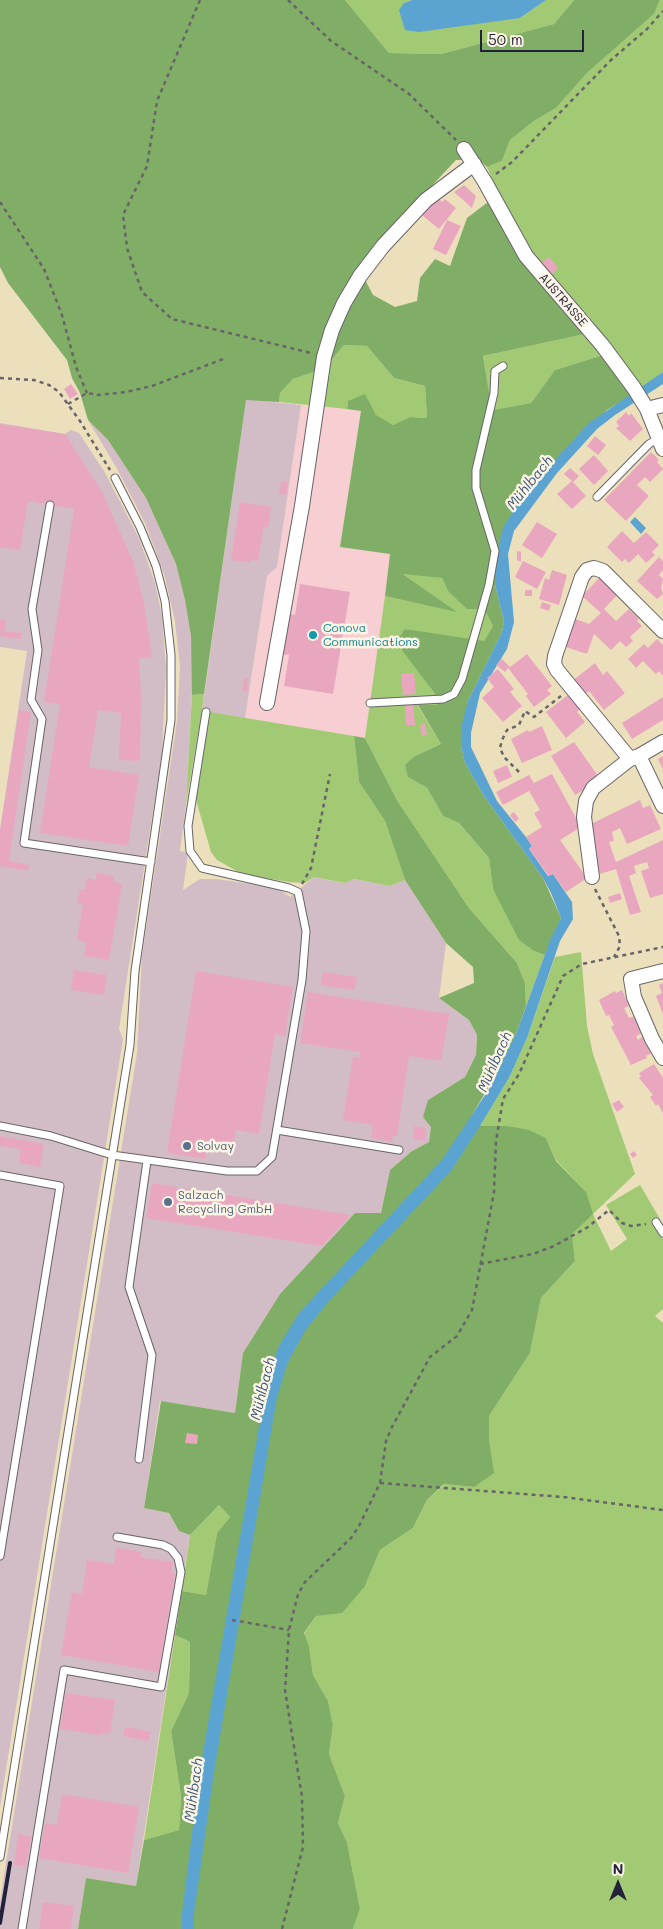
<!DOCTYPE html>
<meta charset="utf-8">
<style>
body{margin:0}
#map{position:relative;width:663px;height:1929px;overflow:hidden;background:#ecdfbc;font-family:Mali,sans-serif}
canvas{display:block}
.north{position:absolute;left:593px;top:1859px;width:50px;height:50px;-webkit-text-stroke:4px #fcf5e5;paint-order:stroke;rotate:0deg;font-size:14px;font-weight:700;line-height:20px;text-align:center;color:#22223b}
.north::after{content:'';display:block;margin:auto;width:18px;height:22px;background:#22223b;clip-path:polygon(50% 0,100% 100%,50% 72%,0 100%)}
.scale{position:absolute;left:480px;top:30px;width:104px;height:22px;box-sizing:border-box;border:2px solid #22223b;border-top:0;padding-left:6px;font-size:15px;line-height:18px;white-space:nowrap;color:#22223b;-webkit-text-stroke:4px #fcf5e5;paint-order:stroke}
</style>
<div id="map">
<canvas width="663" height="1929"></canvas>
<div class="north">N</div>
<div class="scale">50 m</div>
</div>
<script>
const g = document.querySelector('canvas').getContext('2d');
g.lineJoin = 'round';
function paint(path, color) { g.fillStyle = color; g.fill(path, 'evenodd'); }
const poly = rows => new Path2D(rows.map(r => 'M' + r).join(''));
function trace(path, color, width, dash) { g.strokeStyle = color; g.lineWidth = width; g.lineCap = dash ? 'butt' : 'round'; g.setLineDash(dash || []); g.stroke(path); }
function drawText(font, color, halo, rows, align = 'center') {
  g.font = font + ' Mali,sans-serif'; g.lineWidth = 5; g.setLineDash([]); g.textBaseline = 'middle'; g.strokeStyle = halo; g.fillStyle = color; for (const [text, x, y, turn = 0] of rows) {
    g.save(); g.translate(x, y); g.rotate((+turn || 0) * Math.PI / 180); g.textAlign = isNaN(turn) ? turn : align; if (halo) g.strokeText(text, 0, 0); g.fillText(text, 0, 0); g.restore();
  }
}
paint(poly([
 [301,405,361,410,340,547,391,554,365,738,245,718,267,575,277,567]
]), '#f7cfd3');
paint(poly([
 [246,399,301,405,277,567,267,576,245,718,202,711],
 [88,420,108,440,146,498,176,564,185,600,191,636,193,673,186,804,180,851,188,853,183,890,200,879,216,879,271,887,280,890,290,897,314,877,343,883,354,879,390,886,405,880,446,943,439,998,469,1020,477,1035,476,1055,465,1077,428,1100,431,1127,429,1142,412,1151,390,1170,381,1213,355,1213,280,1294,243,1353,235,1413,160,1401,144,1508,169,1513,179,1531,190,1535,136,1886,86,1878,78,1929,0,1929,0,1902,5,1869,137,1053,142,956,177,721,180,667,175,621,164,574,145,523,116,467],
 [0,423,65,434,71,430,79,433,104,471,139,538,155,583,162,616,166,669,162,753,119,1029,123,1039,0,1807,0,830,27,651,0,647]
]), '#d2bdc7');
paint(poly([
 [345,0,412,0,404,3,520,18,546,0,574,0,554,24,441,54,389,53],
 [660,0,663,0,663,372,641,389,587,314,581,314,535,257,499,195,487,167,502,161,510,140,534,121,556,108,587,73,654,14],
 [585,334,603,355,555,370,531,403,492,410,483,356],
 [344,345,367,346,394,378,425,386,427,418,410,417,393,425,348,401,347,409,279,402,280,393,293,379,325,368],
 [402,573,442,578,448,591,484,609,493,626,484,641,476,642,405,629,403,650,435,694,437,705,418,706,441,744,415,756,408,777,427,788,443,816,459,823,489,858,493,889,534,951,545,955,526,1006,525,983,517,963,469,908,398,802,365,738,385,596,455,611],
 [204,694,202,711,186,804,192,695],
 [210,712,354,736,359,782,385,821,405,880,390,886,354,879,345,883,314,877,305,883,289,882,242,874,217,860,211,852,196,800],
 [581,952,587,1026,593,1054,635,1174,593,1214,611,1251,627,1239,606,1205,640,1185,660,1219,653,1224,663,1239,663,1309,655,1316,663,1323,663,1929,353,1929,360,1909,347,1842,338,1823,345,1796,329,1754,333,1725,328,1701,313,1675,309,1646,304,1634,316,1616,365,1586,380,1550,413,1528,427,1500,445,1484,474,1487,489,1440,489,1416,530,1353,541,1298,575,1261,572,1234,586,1192,556,1160,546,1138,507,1126,480,1126,509,1078,527,1038,555,957],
 [219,1505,230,1517,217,1533,206,1595,182,1591,190,1535],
 [175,1635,190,1642,189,1693,171,1731,181,1796,179,1830,144,1840]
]), '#a2ca75');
paint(poly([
 [0,0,345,0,389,53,441,54,554,24,574,0,660,0,654,14,587,73,556,108,534,121,510,140,502,161,487,167,479,160,456,160,409,210,361,272,373,295,395,307,417,301,420,278,435,259,450,266,467,218,488,202,504,230,585,334,483,356,492,410,531,403,555,370,603,355,633,394,607,410,523,495,495,585,504,621,502,632,468,701,461,746,465,763,484,796,543,878,561,918,545,955,534,951,519,940,493,889,489,858,459,823,443,816,427,788,408,777,405,765,415,756,441,744,418,705,437,705,435,694,402,650,399,638,405,629,484,641,493,626,484,609,467,609,448,591,442,578,403,574,457,612,385,596,390,554,340,547,361,411,347,409,348,401,365,394,376,415,393,425,410,417,427,418,425,386,394,378,367,346,344,345,325,368,293,379,280,393,279,402,246,400,204,694,192,695,191,636,185,600,176,564,146,498,108,440,88,420,80,393,72,378,67,360,8,283,0,267],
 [354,736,365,738,398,802,469,908,517,963,525,983,526,1006,516,1034,503,1063,469,1120,480,1126,507,1126,529,1130,546,1138,556,1161,586,1192,593,1214,572,1234,575,1261,541,1298,530,1353,489,1416,489,1440,494,1473,474,1487,444,1484,427,1500,413,1528,380,1550,365,1586,342,1613,316,1616,304,1633,309,1646,313,1675,328,1701,333,1725,329,1754,345,1796,338,1823,347,1842,360,1909,353,1929,78,1929,86,1878,136,1886,144,1840,179,1830,181,1796,171,1731,189,1693,190,1642,175,1635,182,1591,206,1595,217,1533,230,1517,219,1505,190,1535,179,1531,169,1513,144,1508,161,1401,235,1413,243,1353,280,1294,355,1213,381,1213,390,1170,412,1151,429,1142,431,1127,423,1117,428,1100,465,1077,476,1055,477,1035,469,1020,439,998,474,983,473,967,446,943,405,880,385,821,359,782]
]), '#81ae66');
paint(poly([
 [412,0,546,0,520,18,419,32,405,30,399,10,404,3],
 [663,372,663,384,615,415,597,429,557,473,514,531,508,554,514,622,507,649,480,693,471,733,471,747,497,801,526,837,532,846,529,849,548,876,553,874,572,902,573,919,560,941,527,1038,509,1078,480,1126,451,1171,328,1302,305,1331,288,1362,277,1397,214,1772,194,1914,194,1929,182,1929,182,1913,200,1770,268,1374,279,1346,299,1313,442,1160,489,1089,516,1034,551,938,561,918,551,893,543,878,484,796,465,763,461,746,461,728,468,701,502,632,504,621,495,585,495,560,503,528,523,495,589,423],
 [635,517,646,528,641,534,630,522]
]), '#5ba4d2');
paint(poly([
 [464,185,476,196,472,208,454,192],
 [437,197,442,202,445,199,456,208,439,229,422,215],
 [447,220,461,226,446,255,433,249],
 [549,257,558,268,550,276,540,264],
 [71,384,78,394,70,399,64,389],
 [626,412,629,416,631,413,643,429,630,441,616,428,619,426,616,422],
 [0,424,65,434,101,490,133,561,144,603,152,657,139,658,141,696,140,761,119,760,121,713,98,710,89,767,139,775,128,846,40,833,60,704,44,702,74,509,28,501,20,550,0,547],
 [595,436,606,445,598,455,587,446],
 [651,452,659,460,657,462,663,469,650,482,645,477,637,485,649,496,626,521,604,500],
 [594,455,608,471,594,485,579,469],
 [570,468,579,476,573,482,586,496,572,509,557,494,572,481,564,474],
 [281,482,288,482,286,495,279,494],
 [240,502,271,507,268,527,264,527,258,561,250,560,250,563,231,560],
 [537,522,557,534,542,558,522,545],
 [622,531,634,543,646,532,659,545,652,552,655,555,646,563,638,554,629,563,625,559,622,562,607,547],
 [517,551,521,552,521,562,517,560],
 [659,557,663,561,663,570,659,575,663,579,661,588,663,594,657,599,637,581],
 [523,561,546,572,537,589,515,577],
 [552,570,567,575,559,605,539,599,545,578,549,580],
 [601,576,619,593,604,609,616,621,629,609,639,619,637,621,642,626,630,637,633,641,626,647,620,641,611,650,594,634,587,654,566,647,575,619,589,624,601,613,582,596],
 [300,584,350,592,333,694,284,686,289,655,280,654,287,614,295,615],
 [525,590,532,590,532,596,525,596],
 [542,602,551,605,549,611,540,608],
 [0,619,6,620,4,631,22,633,21,639,0,636],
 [657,639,663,645,663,676,659,671,656,674,643,661,636,668,628,659,644,644,648,648],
 [527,654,552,686,547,690,551,694,534,707,526,696,528,694,508,668,505,672,496,665,502,659,510,667],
 [595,663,603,675,607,671,625,693,604,710,589,691,584,695,572,681],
 [498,669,514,689,510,692,522,706,503,722,482,698,494,687,487,678],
 [414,673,416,694,403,695,401,674],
 [244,678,248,678,247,691,242,691],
 [569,694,580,709,577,712,585,722,566,738,546,712],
 [663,697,663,720,632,739,622,723],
 [413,704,415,725,406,725,405,705],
 [19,710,31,712,9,861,29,865,28,871,0,866,0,830],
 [425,724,427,734,422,736,420,725],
 [542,726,552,750,522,763,511,739,528,730,529,732],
 [574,742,601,780,575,795,551,756],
 [663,756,663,769,658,759],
 [507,765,512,777,498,783,493,771],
 [552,774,581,827,560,840,587,878,566,892,553,874,549,876,529,849,532,846,526,837,542,827,534,813,540,810,529,791,503,805,496,792,529,775,534,783],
 [640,800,643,808,650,805,661,829,627,844,620,828,612,832,614,841,609,842,616,862,663,840,663,894,650,898,641,871,649,868,647,862,634,866,636,873,629,876,641,912,630,915,616,869,600,874,588,832,593,830,591,824],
 [514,812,519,819,515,822,510,815],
 [96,873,114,876,113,882,122,884,109,960,84,956,86,942,77,940,83,904,77,903,80,889,85,890,87,878,96,880],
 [620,893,622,899,610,903,608,897],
 [74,970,107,975,104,995,71,990],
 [196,971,293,987,285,1036,275,1034,259,1134,236,1130,233,1148,207,1144,205,1159,167,1153],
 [323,972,357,977,355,990,321,985],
 [663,983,663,1014,656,996,662,993,659,985],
 [622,990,629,1006,624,1008,629,1018,635,1016,642,1033,636,1036,638,1040,643,1036,653,1052,646,1056,647,1058,631,1065,611,1027,614,1025,609,1015,606,1016,599,1000,615,991,616,993],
 [308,992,449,1014,441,1061,409,1056,397,1136,393,1136,392,1142,371,1138,373,1125,343,1120,353,1056,360,1058,360,1052,300,1043],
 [654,1064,663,1078,663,1113,658,1104,656,1106,650,1097,653,1095,639,1078,641,1076,639,1073],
 [619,1100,624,1107,617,1112,612,1104],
 [414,1126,426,1128,425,1141,413,1139],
 [0,1136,44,1144,40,1167,19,1163,21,1149,0,1146],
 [634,1151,637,1155,633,1158,630,1154],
 [152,1183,351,1215,322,1246,146,1218],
 [187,1433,198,1435,197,1444,185,1443],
 [116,1548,142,1552,141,1557,173,1562,171,1574,175,1574,159,1672,61,1655,72,1592,82,1594,87,1560,114,1564],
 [66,1693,115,1700,110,1734,100,1733,99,1735,60,1729],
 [125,1727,151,1732,149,1741,123,1736],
 [62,1794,139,1807,128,1873,39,1858,45,1823,57,1825],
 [18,1834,31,1836,26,1867,14,1865],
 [43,1902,74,1906,71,1929,39,1929]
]), '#e9a7bf');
const service = poly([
 [597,497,649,444,659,438],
 [50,505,32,609,38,650,31,700,42,719,24,843,151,862],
 [370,703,443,699,454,694,462,679,489,585,495,551,476,488,476,470,494,393,495,371,503,366],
 [0,1126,51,1136,112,1155,227,1171,257,1171,272,1157,302,980,306,931,298,892,289,888,202,868,190,851,188,826,206,712],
 [277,1130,399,1150],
 [0,1175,60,1186,0,1556],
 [656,1222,663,1233],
 [139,1459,152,1355,129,1287,147,1161],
 [0,1857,130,1045,135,971,171,720,171,655,165,601,156,566,140,527,115,478],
 [22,1929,64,1670,161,1687,181,1572,178,1558,171,1549,163,1545,117,1537]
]);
const minor = poly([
 [464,149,485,182,526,256,603,346,634,388,647,409,663,449],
 [647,409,663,405],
 [267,703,302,506,324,357,332,330,344,303,360,276,383,246,426,200,474,164],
 [639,756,663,806],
 [630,759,557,670,554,664,555,656,582,577,587,570,594,568,603,571,663,631],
 [592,877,584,817,586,801,593,788,630,759,639,756,663,742],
 [663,971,631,979,634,997,652,1039,663,1058]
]);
trace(service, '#696468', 9);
trace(minor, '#696468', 16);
trace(poly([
 [200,0,157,101,147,166,123,215,127,248,142,292,172,319,311,353],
 [288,0,331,41,409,94,456,140],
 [496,174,512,162,611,60,647,29,663,11],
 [0,202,44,269,62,315,76,367,87,393],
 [0,378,34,380,49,385,59,392,80,421,110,470],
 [68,404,87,393,98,395,126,392,152,386,226,358],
 [519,772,504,757,500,748,502,740,507,730,519,725,525,711,534,717,561,696],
 [302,884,311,868,330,774],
 [595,889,619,936,620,946,614,957],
 [480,1264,533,1254,554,1246,588,1227,609,1210,622,1223,631,1226,646,1224],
 [380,1483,563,1497,663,1510],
 [232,1620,289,1630],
 [282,1929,303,1847,302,1797,285,1690,289,1630,298,1594,305,1582,351,1538,359,1526,380,1483,386,1441,392,1427,430,1357,457,1336,472,1310,494,1192,496,1141,503,1099,519,1074,563,976,582,964,663,947]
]), '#696468', 2.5, [4, 4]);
trace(service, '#fff', 7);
trace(minor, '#fff', 14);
trace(poly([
 [0,1923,10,1863]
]), '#22223b', 4);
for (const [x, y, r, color] of [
 [313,635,5,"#0f9aa8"],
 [187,1146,5,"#5c6f8a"],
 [168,1202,5,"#5c6f8a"]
]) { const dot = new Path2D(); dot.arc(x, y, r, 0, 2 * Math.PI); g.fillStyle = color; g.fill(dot); trace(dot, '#fcf5e5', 2); }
drawText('12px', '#22223b', '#fcf5e5', [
 ["AUSTRASSE",563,300,49]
]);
drawText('12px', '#0d838f', '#fcf5e5', [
 ["Conova",323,628],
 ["Communications",323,642]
], 'left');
drawText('12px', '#4e5e75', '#fcf5e5', [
 ["Solvay",197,1146],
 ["Salzach",178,1195],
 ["Recycling GmbH",178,1209]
], 'left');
drawText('italic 14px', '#395677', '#fcf5e5', [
 ["Mühlbach",530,483,-51],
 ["Mühlbach",495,1062,-66],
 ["Mühlbach",263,1389,-76],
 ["Mühlbach",194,1790,-82]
]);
</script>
